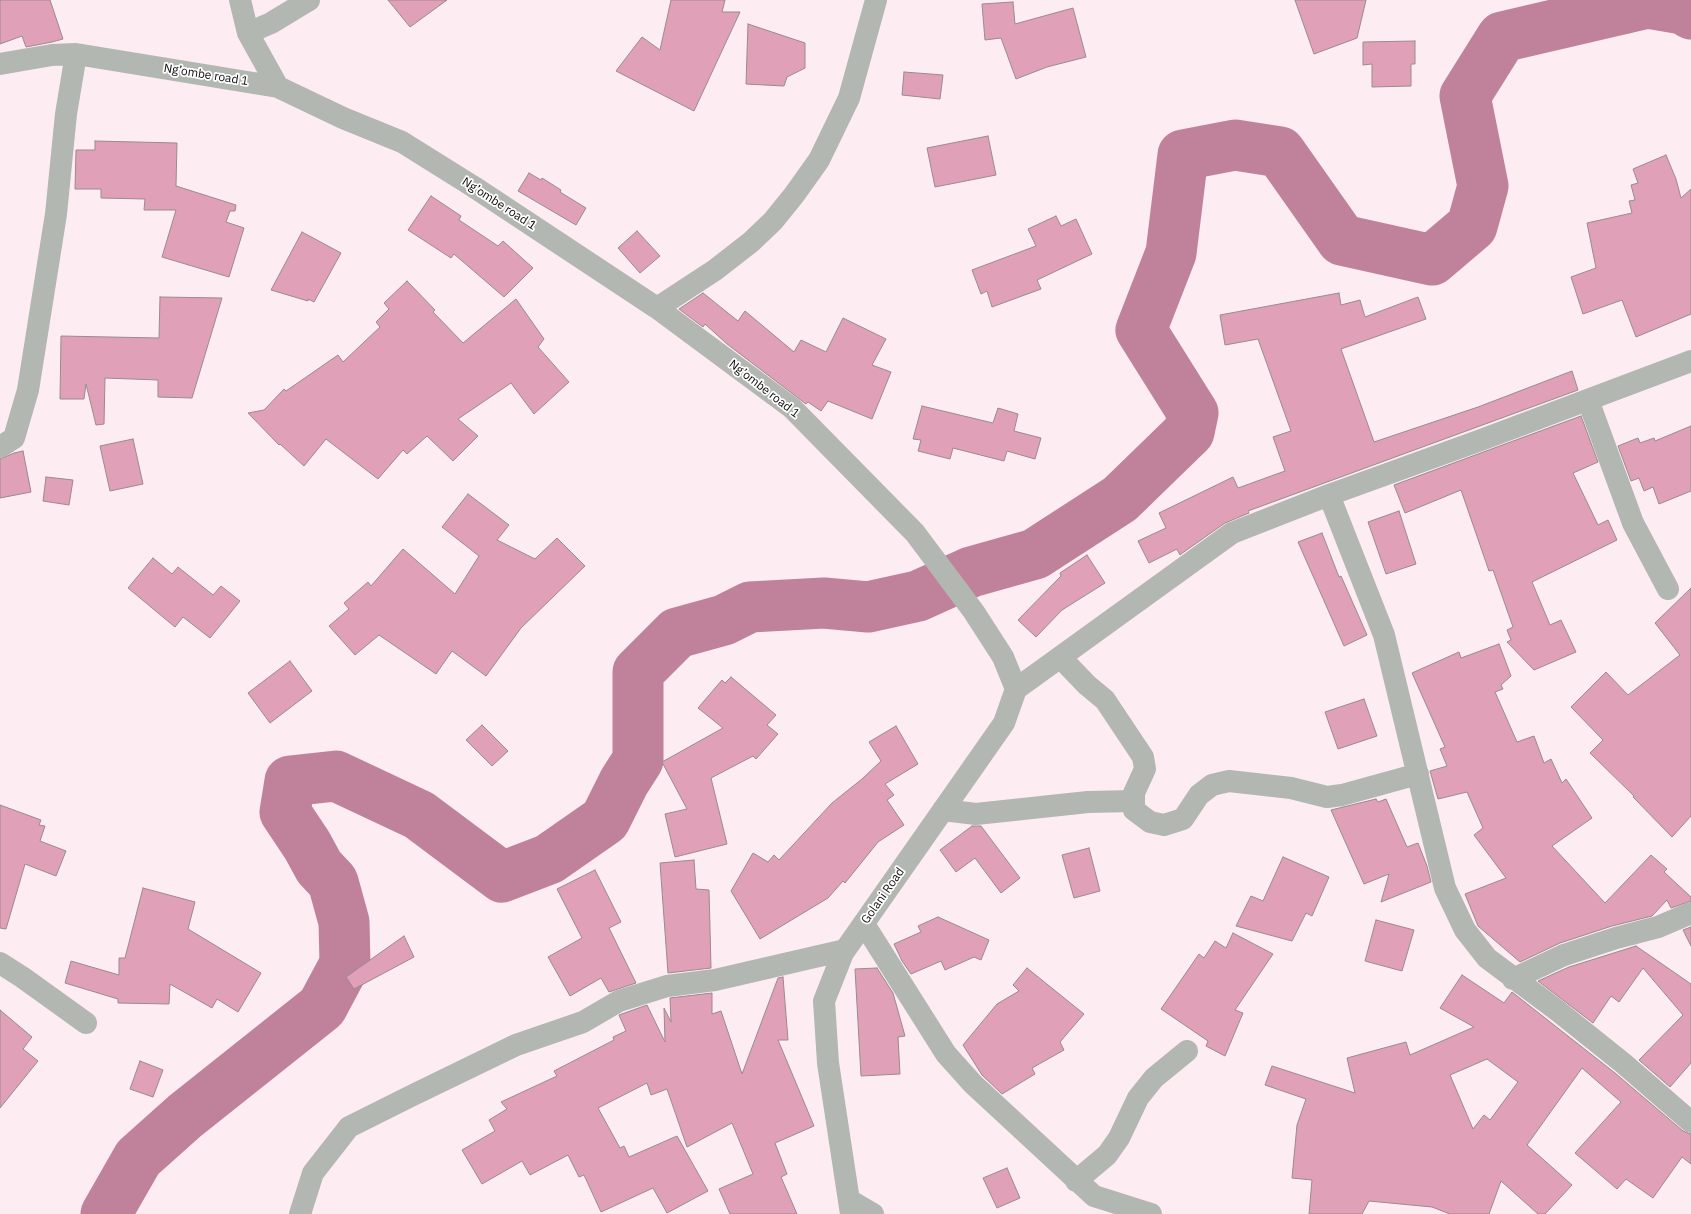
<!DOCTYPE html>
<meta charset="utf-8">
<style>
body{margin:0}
canvas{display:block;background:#fdecf2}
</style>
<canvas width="1691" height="1214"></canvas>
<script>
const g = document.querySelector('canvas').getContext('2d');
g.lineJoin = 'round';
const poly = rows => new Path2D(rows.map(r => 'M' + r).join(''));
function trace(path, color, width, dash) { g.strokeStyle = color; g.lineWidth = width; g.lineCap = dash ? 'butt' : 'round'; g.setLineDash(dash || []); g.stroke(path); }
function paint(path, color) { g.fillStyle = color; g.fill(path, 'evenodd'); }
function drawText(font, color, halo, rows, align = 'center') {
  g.font = font + ' "IBM Plex Sans",sans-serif'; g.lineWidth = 3.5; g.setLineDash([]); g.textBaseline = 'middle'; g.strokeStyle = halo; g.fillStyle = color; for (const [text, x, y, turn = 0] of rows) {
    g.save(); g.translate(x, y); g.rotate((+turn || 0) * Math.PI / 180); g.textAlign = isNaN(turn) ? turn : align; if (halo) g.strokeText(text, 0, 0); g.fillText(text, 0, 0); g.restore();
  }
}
trace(poly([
 [106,1214,138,1158,185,1116,322,1007,345,964,344,922,333,882,319,867,307,845,285,812,290,781,336,776,419,815,502,877,549,859,605,820,624,782,638,760,638,672,677,633,724,620,750,607,824,603,868,607,918,596,971,572,1035,554,1120,499,1189,432,1193,413,1141,330,1171,253,1183,155,1235,145,1280,152,1342,240,1432,260,1472,226,1483,186,1465,96,1502,37,1648,3,1683,9,1691,14]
]), '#c0829a', 51);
const building = poly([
 [0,0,50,0,63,39,52,42,26,47,22,36,0,44,0,0],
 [388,0,447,0,410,27,388,0],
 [671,0,725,0,722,12,740,12,694,111,616,71,642,37,660,50,671,0],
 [1295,0,1366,0,1357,38,1314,54,1295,0],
 [1013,2,1015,24,1073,8,1086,57,1047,67,1016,79,1001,38,985,40,982,4,1013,2],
 [748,24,805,43,805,68,787,77,784,86,746,84,748,24],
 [1415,41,1415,64,1411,64,1411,86,1372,87,1372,64,1363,65,1363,42,1415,41],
 [904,72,943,75,940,99,902,95,904,72],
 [988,136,996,175,935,187,927,148,988,136],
 [95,141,177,143,176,186,236,205,235,211,230,211,226,222,244,228,229,277,162,257,176,210,144,210,145,199,101,198,101,189,75,189,76,150,95,150,95,141],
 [1666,155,1676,179,1681,198,1691,189,1691,314,1636,337,1622,300,1583,314,1571,277,1596,268,1587,223,1632,213,1629,201,1635,200,1631,185,1638,183,1633,169,1666,155],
 [529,173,541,180,542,178,561,190,560,192,586,208,576,225,518,191,529,173],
 [431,196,461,216,459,220,498,246,503,241,533,268,504,297,454,254,451,258,408,230,431,196],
 [1056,216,1061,226,1076,219,1092,254,1037,280,1041,289,992,307,987,291,981,294,972,270,1036,246,1028,229,1056,216],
 [637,231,660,256,640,273,618,248,637,231],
 [302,232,341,253,314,302,308,299,308,301,271,290,302,232],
 [407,281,435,310,433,312,463,343,516,299,544,339,538,347,569,382,534,414,511,383,458,419,478,436,453,461,427,436,407,454,403,450,378,479,326,439,304,466,280,444,279,445,248,413,264,410,284,389,286,391,338,355,343,362,380,327,376,322,389,309,384,303,407,281],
 [703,293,738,321,745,311,794,352,801,340,826,352,843,318,886,339,872,365,891,372,872,419,828,401,821,411,808,402,806,404,727,344,705,324,703,327,679,309,703,293],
 [1339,293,1341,305,1360,300,1365,317,1418,297,1426,319,1341,349,1374,442,1478,407,1572,371,1578,390,1248,511,1249,513,1225,523,1181,554,1180,555,1177,549,1149,563,1138,541,1166,528,1159,513,1233,477,1238,488,1285,471,1273,437,1291,431,1258,339,1225,345,1220,315,1339,293],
 [160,297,222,298,192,398,158,397,158,380,105,378,104,424,96,425,86,384,84,399,60,399,61,336,159,338,160,297],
 [922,406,993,423,998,408,1018,414,1014,431,1041,438,1035,459,1007,451,1004,461,953,448,950,459,918,451,921,440,913,439,922,406],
 [1581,416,1598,462,1573,473,1598,525,1608,520,1617,540,1532,582,1550,625,1561,620,1576,652,1534,670,1507,642,1511,640,1507,630,1513,627,1493,570,1489,571,1461,490,1405,513,1394,485,1581,416],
 [1691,426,1691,491,1659,504,1653,487,1644,491,1639,478,1631,481,1618,446,1638,438,1640,443,1654,438,1655,441,1691,426],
 [133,439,143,484,110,491,100,446,133,439],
 [23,451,31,492,0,498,0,459,14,453,23,451],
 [46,477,73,480,69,505,43,501,46,477],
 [468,494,509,525,497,540,535,559,557,538,585,566,521,628,486,676,452,651,436,674,379,635,355,655,329,626,349,609,344,603,368,582,371,586,403,549,455,594,479,556,442,527,468,494],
 [1399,511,1416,564,1386,574,1368,522,1399,511],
 [1322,533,1339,577,1341,576,1367,635,1344,646,1298,542,1322,533],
 [1087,555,1105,583,1062,610,1036,637,1018,620,1061,576,1060,573,1087,555],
 [153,558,172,574,178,567,213,595,221,586,240,601,210,638,183,617,175,627,128,588,153,558],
 [1691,588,1691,816,1672,837,1633,797,1634,796,1590,753,1603,740,1571,707,1606,672,1628,695,1680,655,1655,623,1691,588],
 [1499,644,1511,676,1501,685,1503,689,1495,692,1517,742,1534,736,1544,763,1551,759,1562,783,1566,779,1592,818,1552,846,1605,903,1651,855,1667,869,1664,872,1691,897,1691,901,1671,908,1667,900,1652,916,1612,926,1560,943,1520,962,1478,926,1465,894,1506,878,1474,835,1483,828,1467,792,1438,799,1430,771,1447,766,1440,749,1445,747,1412,673,1459,652,1461,658,1499,644],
 [290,661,312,691,270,723,248,693,290,661],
 [731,677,776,715,767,725,778,734,756,759,753,756,711,778,727,844,675,857,665,814,687,809,662,762,723,728,698,708,722,680,725,683,731,677],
 [1364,699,1377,736,1338,749,1325,712,1364,699],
 [482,725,508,751,492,766,466,740,482,725],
 [896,726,918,764,885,784,894,795,887,800,904,825,878,842,845,883,843,881,828,898,760,939,731,891,753,853,768,862,774,855,779,860,832,803,862,779,881,761,869,742,896,726],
 [1376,799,1378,802,1386,799,1407,847,1418,843,1427,866,1431,882,1381,902,1389,874,1364,884,1331,810,1376,799],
 [0,805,41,820,39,825,45,826,40,841,66,851,56,876,25,864,6,929,0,928,0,805],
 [972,826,981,826,1020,878,1001,893,975,858,956,872,940,850,972,826],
 [1089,848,1100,891,1074,898,1062,855,1089,848],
 [1283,857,1329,877,1312,916,1306,913,1292,941,1236,926,1251,896,1263,901,1283,857],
 [694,860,696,889,709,890,711,968,668,973,660,863,694,860],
 [595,870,621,922,609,928,636,983,609,992,601,978,570,996,548,957,582,938,557,889,595,870],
 [143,888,195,902,188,929,261,973,238,1012,217,999,212,1008,170,984,169,1004,118,1003,118,999,65,983,71,961,119,975,119,958,125,958,143,888],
 [938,917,989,940,981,960,974,957,945,970,941,961,911,974,902,961,894,944,921,932,918,926,938,917],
 [1376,920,1414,930,1402,971,1365,961,1376,920],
 [1691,927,1691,946,1683,930,1691,927],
 [1233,933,1273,954,1235,1010,1243,1013,1225,1056,1206,1046,1208,1041,1161,1009,1199,954,1204,958,1215,941,1226,948,1233,933],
 [404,936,414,957,354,989,346,977,404,936],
 [1636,946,1691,984,1691,1063,1670,1087,1639,1060,1683,1015,1643,968,1619,1002,1611,996,1593,1023,1538,981,1569,967,1636,946],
 [877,968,893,993,905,1036,898,1037,900,1074,861,1076,855,969,877,968],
 [1027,968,1084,1014,1060,1042,1064,1050,1032,1068,1035,1074,1002,1094,982,1075,963,1045,997,1004,1019,991,1013,985,1027,968],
 [1462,975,1504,1003,1512,992,1615,1073,1683,1131,1691,1134,1691,1164,1682,1157,1653,1198,1626,1179,1617,1189,1575,1153,1621,1102,1582,1068,1527,1145,1572,1185,1545,1214,1538,1214,1501,1181,1489,1214,1450,1214,1432,1207,1369,1201,1362,1214,1309,1214,1312,1180,1292,1178,1297,1125,1306,1099,1265,1085,1272,1066,1355,1093,1347,1058,1406,1042,1410,1055,1474,1027,1440,1008,1462,975],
 [1487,1059,1518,1082,1490,1120,1484,1115,1473,1129,1450,1075,1487,1059],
 [783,977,788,1040,778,1040,814,1126,775,1143,787,1174,781,1177,797,1214,730,1214,719,1189,753,1174,732,1123,687,1147,667,1089,651,1095,647,1083,598,1108,620,1148,624,1146,629,1157,677,1136,708,1191,667,1213,653,1188,601,1212,584,1175,579,1177,568,1155,530,1175,522,1161,482,1184,462,1150,495,1131,489,1120,507,1109,501,1102,557,1076,554,1071,614,1040,613,1037,626,1031,619,1015,647,1005,665,1042,664,1008,671,1022,670,998,712,993,712,1014,721,1011,742,1074,778,978,783,977],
 [0,1010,32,1037,23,1049,38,1061,0,1108,0,1010],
 [140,1061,163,1070,153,1097,130,1089,140,1061],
 [1007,1168,1020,1198,997,1208,983,1178,1007,1168]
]);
paint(building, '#e0a0b7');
trace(building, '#9a8a8f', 1);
trace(poly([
 [240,0,248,33,278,87],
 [248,33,271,23,309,0],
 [0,64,52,55,76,54,278,87,343,118,402,142,474,187,657,308,792,408,915,533,974,612,1003,657,1016,689,1004,723,843,953,824,1001,828,1063,851,1214],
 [657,308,715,270,751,242,773,221,794,195,819,160,849,98,876,0],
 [1588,400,1633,523,1668,589],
 [0,447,14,438,28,390,56,214,66,114,76,54],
 [1329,495,1384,635,1445,888,1465,930,1487,958,1558,1011,1623,1063,1691,1122],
 [1060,657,1087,685,1105,700,1143,757,1145,769,1134,793,1134,810,1150,822,1164,825,1183,819,1199,795,1212,785,1229,781,1291,788,1327,797,1342,795,1418,774],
 [1016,689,1232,533,1329,495,1481,440,1691,361],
 [943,810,976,814,1088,802,1134,801],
 [864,924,946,1054,973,1084,1094,1196,1151,1214],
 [0,963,22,977,86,1023],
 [1513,979,1564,955,1616,938,1658,927,1691,913],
 [1076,1181,1107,1155,1119,1138,1138,1098,1154,1078,1187,1051],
 [849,1200,873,1214],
 [300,1214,313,1173,349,1127,411,1096,516,1045,583,1022,619,1001,667,986,715,980,845,950]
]), '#b3b7b1', 22);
drawText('12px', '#0f0a0c', '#fff', [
 ["Ng’ombe road 1",206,75,9],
 ["Ng’ombe road 1",499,204,33],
 ["Ng’ombe road 1",764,389,38],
 ["Golani Road",883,896,-55]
]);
</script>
